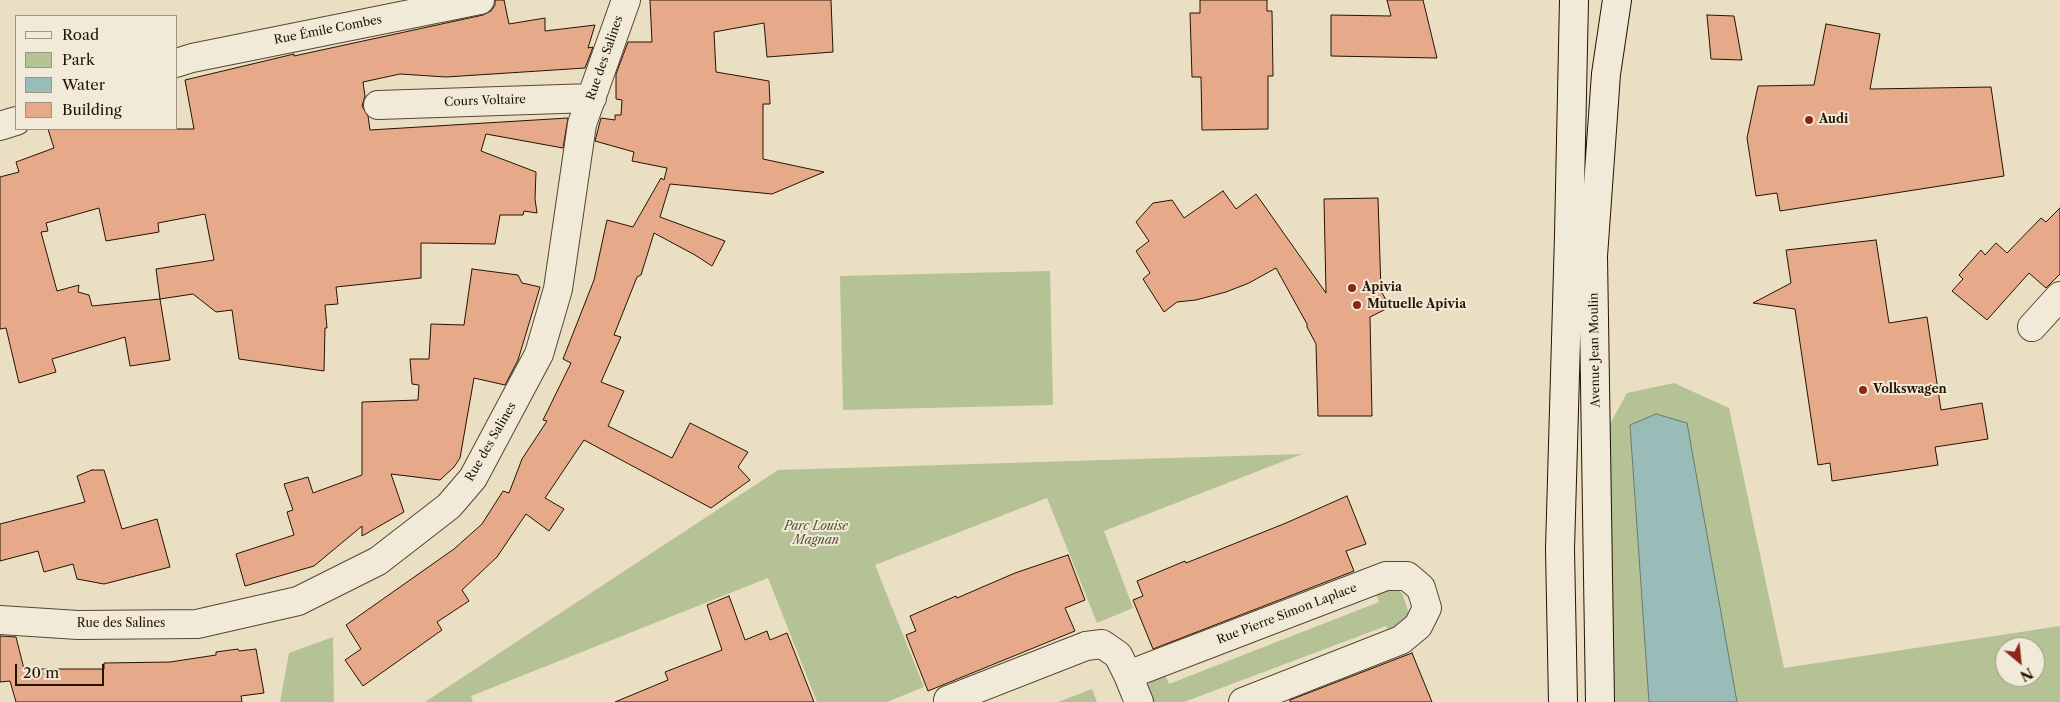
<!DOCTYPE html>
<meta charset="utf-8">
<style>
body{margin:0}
#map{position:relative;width:2060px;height:702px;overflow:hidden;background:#eadfc3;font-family:"Libre Caslon Text",serif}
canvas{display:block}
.legend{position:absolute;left:15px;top:15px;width:162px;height:115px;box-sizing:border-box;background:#f1ead8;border:1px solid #a09482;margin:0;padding:6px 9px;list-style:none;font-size:15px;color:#261300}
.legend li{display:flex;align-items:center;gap:10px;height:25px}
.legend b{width:25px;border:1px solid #a09482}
.north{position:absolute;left:1995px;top:637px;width:50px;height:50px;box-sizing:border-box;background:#f1ead8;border:1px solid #a09482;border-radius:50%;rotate:152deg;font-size:14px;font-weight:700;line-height:20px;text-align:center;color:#261300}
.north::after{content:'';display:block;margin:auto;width:18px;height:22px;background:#8f2418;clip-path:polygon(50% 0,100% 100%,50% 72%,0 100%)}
.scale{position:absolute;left:15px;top:664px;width:89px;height:22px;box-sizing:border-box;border:2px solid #261300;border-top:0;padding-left:6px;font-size:15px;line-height:18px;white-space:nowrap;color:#261300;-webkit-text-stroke:4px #f1ead8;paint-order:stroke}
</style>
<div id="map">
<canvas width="2060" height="702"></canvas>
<ul class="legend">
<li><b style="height:6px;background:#f1ead8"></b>Road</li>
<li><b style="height:14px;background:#b5c295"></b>Park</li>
<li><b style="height:14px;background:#99bcb9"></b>Water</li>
<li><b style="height:14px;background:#e6aa8a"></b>Building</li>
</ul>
<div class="north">N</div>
<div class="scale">20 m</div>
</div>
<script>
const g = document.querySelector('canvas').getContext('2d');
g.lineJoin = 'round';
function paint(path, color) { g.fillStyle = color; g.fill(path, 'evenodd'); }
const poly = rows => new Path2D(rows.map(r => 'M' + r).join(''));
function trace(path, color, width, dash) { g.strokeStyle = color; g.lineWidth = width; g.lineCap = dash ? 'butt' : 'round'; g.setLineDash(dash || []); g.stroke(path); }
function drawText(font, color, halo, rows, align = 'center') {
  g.font = font + ' "Libre Caslon Text",serif'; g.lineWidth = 4; g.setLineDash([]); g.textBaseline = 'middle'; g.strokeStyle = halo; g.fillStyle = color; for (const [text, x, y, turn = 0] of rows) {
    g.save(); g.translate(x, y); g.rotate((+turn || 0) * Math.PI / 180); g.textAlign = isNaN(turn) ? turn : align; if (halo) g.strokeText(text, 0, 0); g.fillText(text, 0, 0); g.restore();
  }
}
paint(poly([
 [1050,271,1053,405,843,410,840,276],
 [1674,383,1729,408,1784,668,2060,626,2060,702,1737,702,1687,424,1630,426,1649,702,1613,702,1610,424,1627,393],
 [2005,647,2035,647,2035,677,2005,677],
 [1302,454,1104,531,1133,608,1097,623,1047,498,875,565,924,687,887,702,817,702,768,578,471,696,473,702,425,702,778,470],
 [1388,585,1402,593,1411,619,1390,633,1386,626,1184,702,1149,702,1147,686,1150,681,1165,675,1169,684,1379,602,1375,590],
 [333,637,334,702,280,702,289,653],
 [1092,689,1097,702,1058,702]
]), '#b5c295');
const water = poly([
 [1656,414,1687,423,1737,702,1649,702,1630,425,1656,414]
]);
paint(water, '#99bcb9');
trace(water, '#6b786f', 1);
const building = poly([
 [495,0,504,0,509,24,545,18,545,31,595,25,588,48,593,47,585,68,446,77,400,74,363,82,365,96,362,106,368,116,370,130,568,118,563,148,486,134,481,151,536,172,535,199,537,213,524,211,523,215,500,215,495,244,421,243,421,278,336,287,338,304,325,305,327,328,325,328,324,371,239,359,232,310,216,312,193,294,160,299,156,269,214,260,205,214,158,223,159,232,106,241,99,208,46,223,48,231,41,232,57,291,79,285,78,292,89,295,92,306,160,299,170,360,130,366,125,337,52,359,56,372,19,383,6,328,0,329,0,177,19,172,16,162,54,148,48,129,194,129,185,80,294,54,294,56,483,15,491,11,495,5,495,0],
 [650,0,831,0,833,52,767,57,764,23,714,32,716,72,769,81,770,104,763,104,763,159,824,172,772,194,670,184,660,217,725,241,712,266,695,255,654,233,641,275,637,277,614,335,621,337,601,382,624,391,608,426,672,458,690,423,748,452,738,467,750,480,711,508,584,440,545,498,564,509,549,531,526,514,497,557,462,590,469,601,437,622,442,630,363,686,345,660,361,649,346,625,454,549,482,524,503,491,509,493,522,459,547,421,543,420,571,363,563,359,594,280,607,220,633,227,661,178,664,180,667,168,632,161,634,152,595,141,601,118,615,120,615,115,621,115,622,100,616,99,616,74,628,42,652,42,650,0],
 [1200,0,1267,0,1267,11,1272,11,1273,76,1268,76,1268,129,1202,130,1201,77,1192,77,1190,13,1200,13,1200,0],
 [1387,0,1423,0,1437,58,1331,56,1331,15,1391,16,1387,0],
 [1707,15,1734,16,1742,60,1711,59,1707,15],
 [1826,24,1880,34,1870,89,1991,87,2004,176,1780,211,1777,193,1756,196,1747,138,1758,86,1814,85,1826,24],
 [1223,191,1236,209,1256,194,1326,293,1324,199,1378,198,1381,291,1390,307,1370,317,1372,416,1318,416,1316,344,1307,327,1307,324,1276,268,1249,283,1226,292,1196,300,1177,302,1164,312,1143,279,1150,273,1136,251,1149,241,1136,222,1153,203,1172,200,1184,218,1223,191],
 [2060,208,2060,274,2046,288,2029,273,1987,320,1952,291,1963,279,1959,275,1981,250,1985,255,1996,243,2007,253,2041,218,2046,222,2060,208],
 [1876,240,1889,323,1927,317,1941,410,1982,403,1988,439,1935,447,1938,465,1832,481,1830,463,1818,465,1795,309,1753,303,1791,283,1786,250,1876,240],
 [472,269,518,275,522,283,540,287,518,360,505,385,474,378,460,458,454,467,440,480,391,474,404,512,362,536,362,526,314,566,245,586,236,554,294,535,287,512,293,510,284,484,308,477,313,493,362,475,362,402,418,400,419,385,412,384,410,359,429,359,431,324,464,325,472,269],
 [92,470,104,470,122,529,157,519,170,567,104,584,77,579,73,564,44,572,38,551,0,561,0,524,85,502,77,476,92,470],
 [1347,496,1366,544,1346,551,1354,571,1153,649,1133,600,1143,596,1137,581,1185,561,1186,563,1286,523,1347,496],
 [1068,555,1085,600,1065,608,1075,631,928,691,906,635,916,631,910,616,956,596,957,598,1015,573,1068,555],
 [729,596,745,640,767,631,770,640,787,633,814,702,615,702,668,680,665,672,722,650,707,605,729,596],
 [0,636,16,637,24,669,104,669,104,663,170,662,216,655,216,652,238,649,239,651,256,649,264,693,241,696,242,702,16,702,10,681,0,682,0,636],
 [1412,653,1432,702,1290,702,1290,700,1412,653]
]);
paint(building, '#e6aa8a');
trace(building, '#261300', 1);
const street = poly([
 [176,63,192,58,480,0],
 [378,105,592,98],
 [0,126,16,121],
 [2032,327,2060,296],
 [0,620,78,625,197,624,298,601,378,561,449,506,473,478,539,354,558,289,582,124,626,0],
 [1128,675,1139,702],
 [948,700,1086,646,1102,644,1118,655,1128,675,1386,576,1407,576,1421,588,1427,608,1418,626,1401,640,1243,702]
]);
const secondary = poly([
 [1563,702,1560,549,1569,235,1574,0],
 [1600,702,1593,256,1606,74,1617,0]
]);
trace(street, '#574631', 30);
trace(secondary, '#261300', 30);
trace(street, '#f1ead8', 28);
trace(secondary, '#f1ead8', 28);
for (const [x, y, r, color] of [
 [1809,120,5,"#8f2418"],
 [1352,288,5,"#8f2418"],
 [1357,305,5,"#8f2418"],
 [1863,390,5,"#8f2418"]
]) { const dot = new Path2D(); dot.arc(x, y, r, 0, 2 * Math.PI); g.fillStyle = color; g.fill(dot); trace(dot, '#f1ead8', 2); }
drawText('12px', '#261300', '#f1ead8', [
 ["Rue Émile Combes",328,30,-11],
 ["Rue des Salines",605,58,-71],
 ["Cours Voltaire",485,101,-2],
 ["Avenue Jean Moulin",1595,350,-91],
 ["Rue des Salines",491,442,-60],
 ["Rue Pierre Simon Laplace",1287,614,-21],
 ["Rue des Salines",121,624]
]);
drawText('bold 12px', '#261300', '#f1ead8', [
 ["Audi",1819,120],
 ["Apivia",1362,288],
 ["Mutuelle Apivia",1367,305],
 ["Volkswagen",1873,390]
], 'left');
drawText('italic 12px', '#585034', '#f1ead8', [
 ["Parc Louise",816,527],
 ["Magnan",816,541]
]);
</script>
